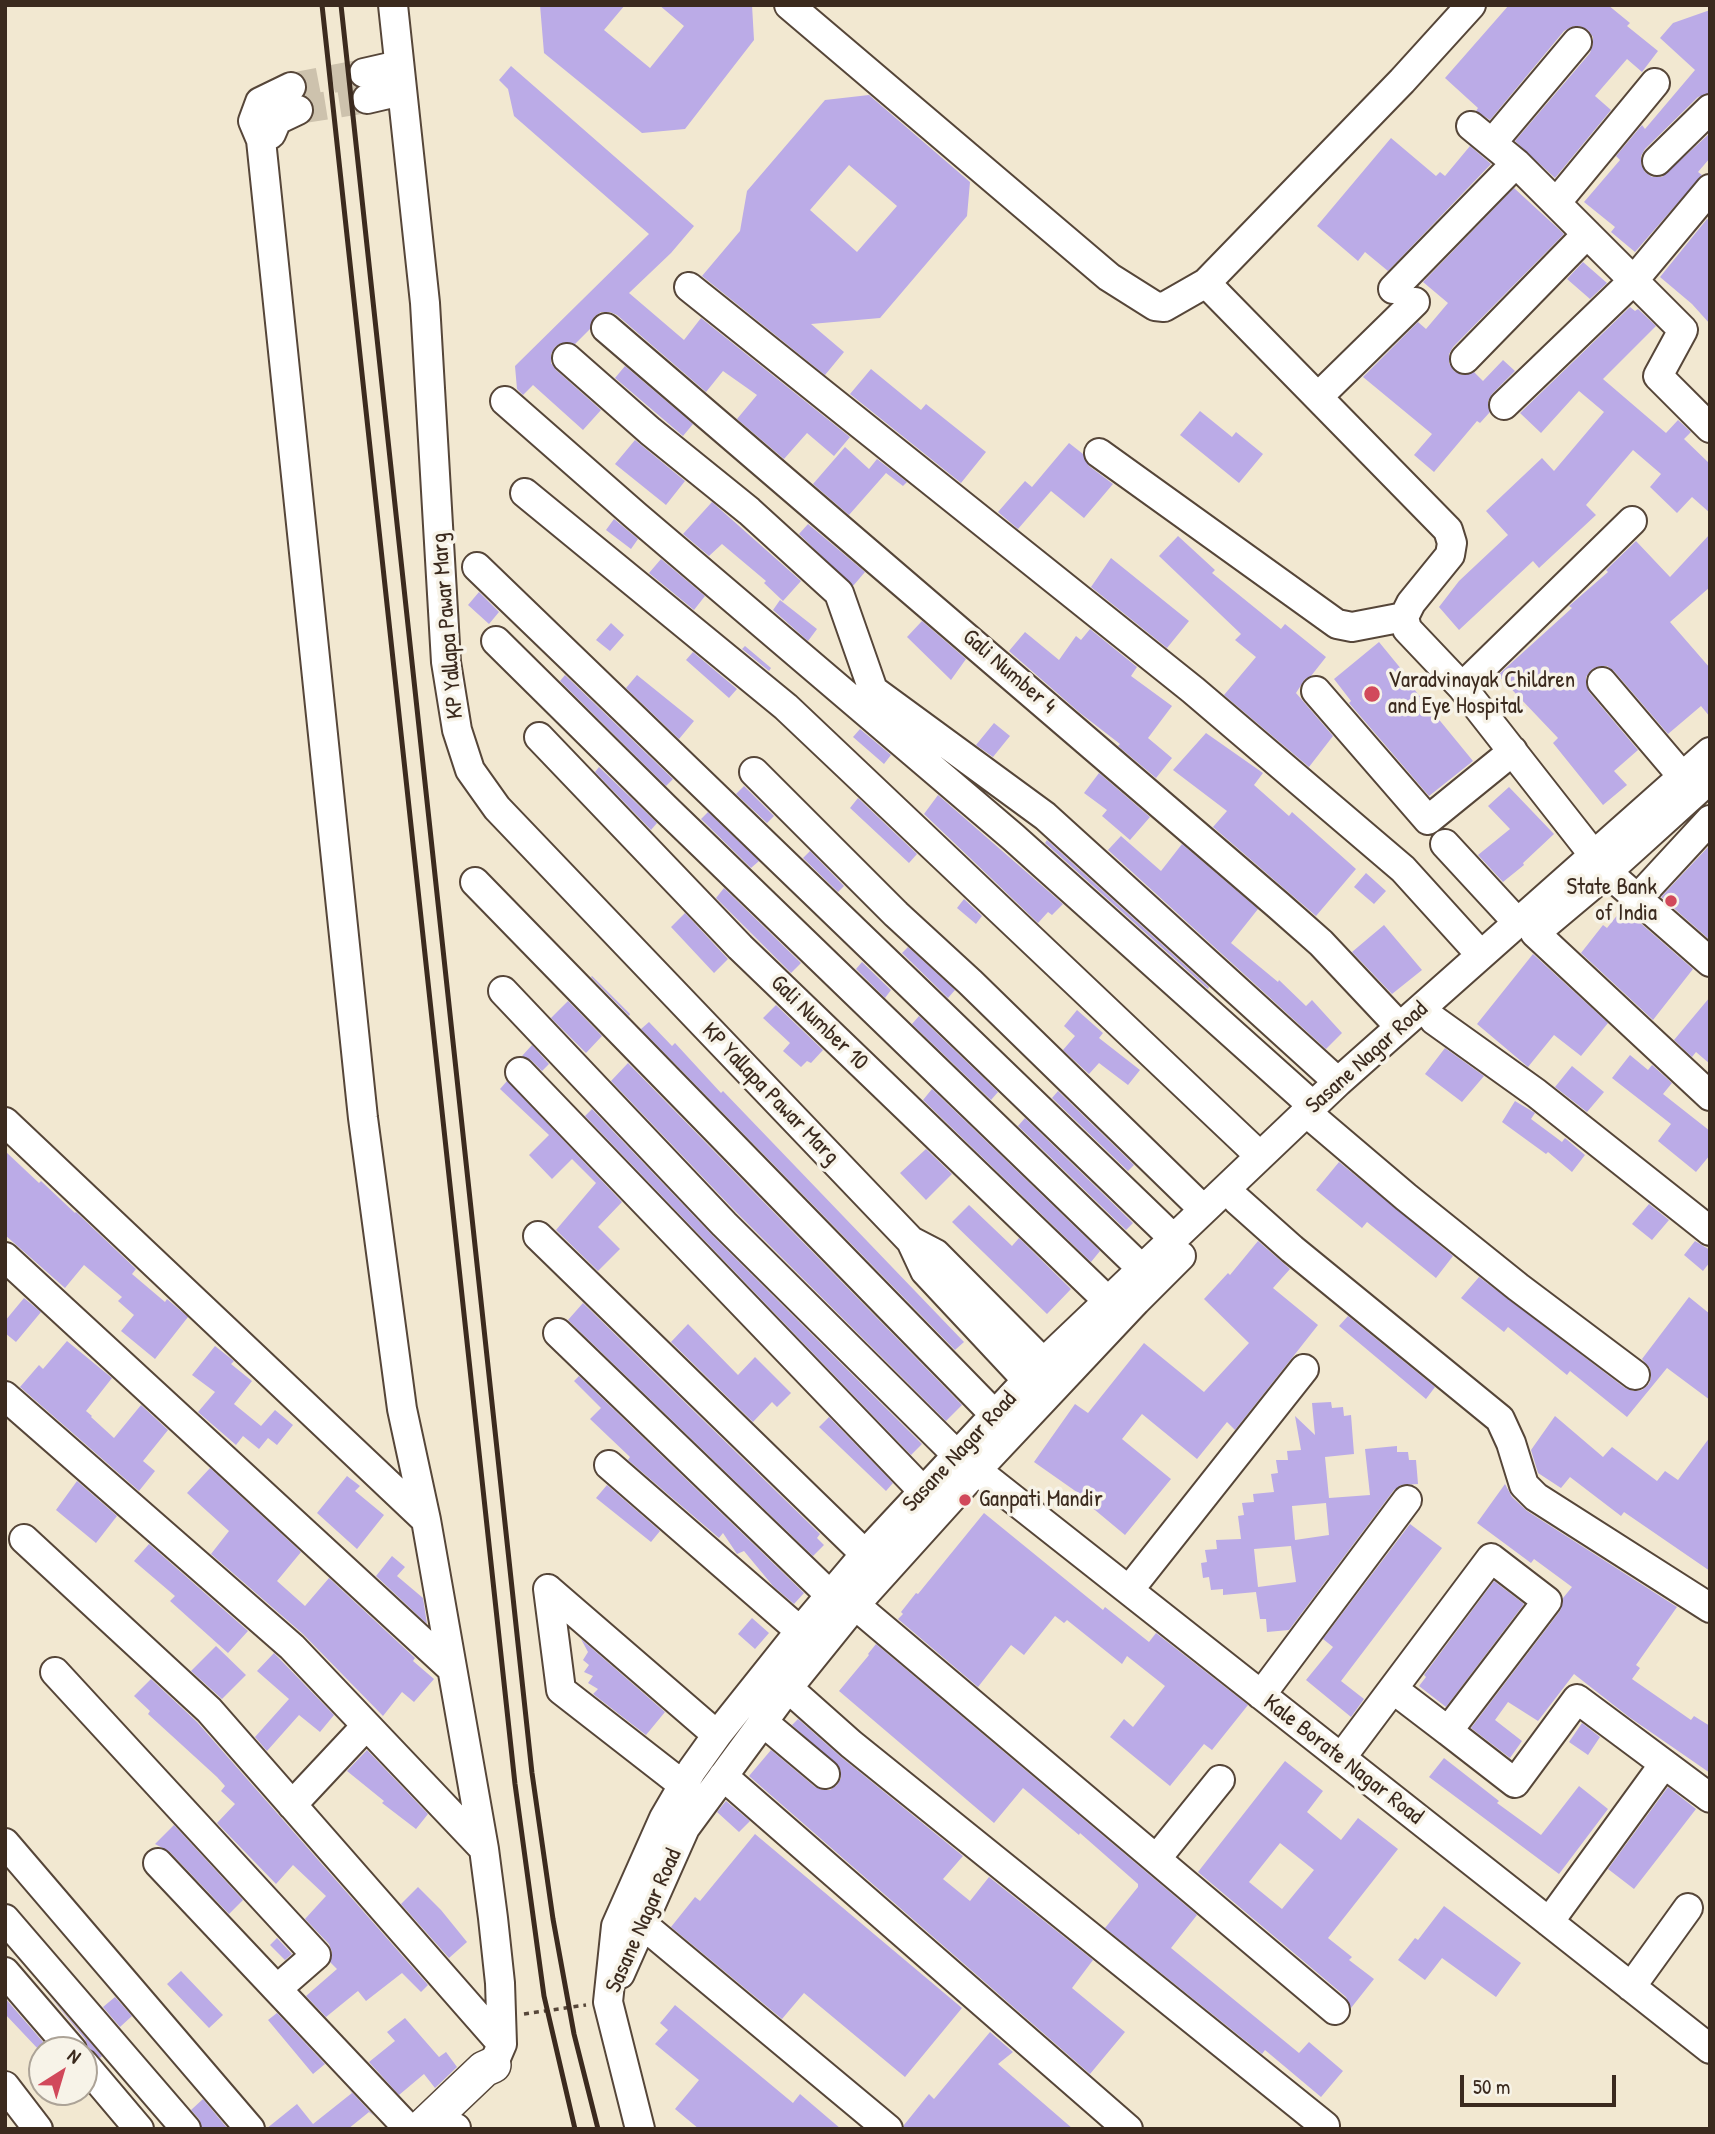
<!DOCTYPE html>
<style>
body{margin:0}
#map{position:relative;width:1715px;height:2134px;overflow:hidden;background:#f2e8d1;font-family:"Patrick Hand",sans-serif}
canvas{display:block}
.frame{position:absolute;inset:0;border:7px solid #3b2a1e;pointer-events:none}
.north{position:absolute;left:28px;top:2036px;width:70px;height:70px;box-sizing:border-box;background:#f7f3e8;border:2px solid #aca397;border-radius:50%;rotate:37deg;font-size:19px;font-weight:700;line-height:28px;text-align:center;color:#3b2a1e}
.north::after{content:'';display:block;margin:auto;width:24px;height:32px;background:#d1495b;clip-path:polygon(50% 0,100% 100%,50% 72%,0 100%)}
.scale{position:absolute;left:1460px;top:2075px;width:156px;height:32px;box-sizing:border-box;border:4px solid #3b2a1e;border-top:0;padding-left:9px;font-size:21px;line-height:24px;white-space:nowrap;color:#3b2a1e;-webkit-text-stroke:5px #f7f3e8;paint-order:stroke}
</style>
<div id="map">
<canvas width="1715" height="2134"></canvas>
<div class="frame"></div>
<div class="north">N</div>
<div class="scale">50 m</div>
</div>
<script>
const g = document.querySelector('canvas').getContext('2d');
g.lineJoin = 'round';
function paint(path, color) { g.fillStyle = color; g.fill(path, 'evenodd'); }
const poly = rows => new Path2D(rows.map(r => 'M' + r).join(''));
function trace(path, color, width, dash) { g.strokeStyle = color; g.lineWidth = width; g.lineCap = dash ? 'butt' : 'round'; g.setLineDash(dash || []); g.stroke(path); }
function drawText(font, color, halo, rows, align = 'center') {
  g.font = font + ' "Patrick Hand",sans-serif'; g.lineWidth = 7; g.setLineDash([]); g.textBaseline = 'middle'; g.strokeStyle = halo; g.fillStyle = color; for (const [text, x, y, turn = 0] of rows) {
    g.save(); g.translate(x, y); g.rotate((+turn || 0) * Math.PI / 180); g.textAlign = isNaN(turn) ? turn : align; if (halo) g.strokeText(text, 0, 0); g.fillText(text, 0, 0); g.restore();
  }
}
paint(poly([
 [540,5,625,5,604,30,650,68,684,26,659,5,752,5,754,40,685,129,642,133,544,53],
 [1509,5,1608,5,1630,23,1627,26,1658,51,1642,72,1627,59,1595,96,1611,110,1555,178,1515,141,1590,53,1593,44,1593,37,1588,30,1579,26,1571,27,1564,31,1490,120,1476,111,1478,108,1445,78],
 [1710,10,1710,93,1698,97,1645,149,1641,156,1641,164,1645,172,1652,177,1662,177,1710,133,1710,158,1698,172,1702,175,1635,252,1611,232,1615,227,1584,202,1620,160,1616,156,1642,125,1645,129,1695,70,1660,38,1673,23],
 [511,66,694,226,671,253,629,293,684,340,701,318,850,437,834,456,807,433,784,459,737,419,757,395,723,371,706,392,617,315,610,312,601,312,594,317,590,329,575,344,561,343,555,347,551,354,551,363,556,370,601,410,583,430,533,385,523,395,517,389,515,366,649,234,514,116,508,89,499,80],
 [869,95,970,182,967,216,880,318,811,324,844,352,825,375,702,276,740,231,747,191,825,100],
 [849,165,897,206,857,252,810,210],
 [1391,138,1436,176,1440,172,1445,176,1470,146,1491,164,1388,271,1365,252,1358,261,1317,226],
 [1514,188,1564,234,1453,347,1449,354,1449,363,1454,371,1462,375,1474,372,1483,381,1503,360,1515,371,1492,394,1488,401,1490,412,1480,423,1477,421,1434,472,1414,455,1432,434,1363,377,1418,322,1426,329,1448,303,1423,282],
 [1707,219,1710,221,1710,324,1692,304,1660,277],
 [1583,262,1607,283,1590,299,1567,279],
 [1630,307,1635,311,1638,309,1656,326,1603,379,1666,433,1678,420,1691,432,1684,439,1710,464,1710,513,1692,497,1677,513,1650,487,1661,474,1633,450,1586,505,1596,515,1539,568,1533,561,1459,630,1439,607,1459,581,1508,535,1486,511,1542,458,1554,471,1604,412,1579,391,1541,433,1520,413],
 [625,366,693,424,683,436,615,378],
 [871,369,921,410,926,404,986,452,961,483,850,394],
 [1200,411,1232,437,1236,432,1263,454,1239,483,1180,435],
 [635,440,685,481,666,505,615,464],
 [1069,443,1083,454,1089,466,1113,484,1084,518,1051,491,1018,529,998,512,1025,481,1032,487],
 [845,447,869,469,877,459,907,482,903,486,886,473,849,515,813,484],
 [712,502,801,581,783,601,764,583,766,581,722,544,709,556,683,534],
 [614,519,638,539,631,549,606,530],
 [808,524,865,572,853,586,799,534],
 [1710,534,1710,587,1670,622,1710,668,1710,717,1701,706,1668,734,1614,671,1607,666,1600,666,1592,669,1586,677,1586,684,1589,692,1638,750,1614,771,1627,785,1603,805,1553,743,1558,738,1498,675,1572,608,1569,606,1608,572,1606,570,1636,541,1670,577],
 [1178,536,1215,570,1212,573,1281,629,1285,624,1326,657,1311,676,1305,679,1296,693,1333,736,1309,767,1224,695,1256,657,1235,640,1241,634,1159,556],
 [1111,558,1189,621,1167,648,1091,587],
 [661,559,705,596,694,610,649,573],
 [479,592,499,612,489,624,468,605],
 [780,600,817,629,808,641,773,610],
 [922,621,966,659,951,680,907,637],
 [611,623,624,635,610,651,596,640],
 [1090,629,1137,667,1131,676,1172,706,1148,738,1172,758,1156,778,1118,746,1120,744,1080,713,1009,651,1025,632,1059,660,1076,636,1081,640],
 [1379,642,1411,681,1409,683,1473,761,1429,796,1349,703,1351,701,1334,679],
 [745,646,771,668,769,671,742,649],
 [693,652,737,689,729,698,686,660],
 [565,675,673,779,666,786,560,681],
 [637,675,694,721,679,739,626,688],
 [994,723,1010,736,993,757,976,745],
 [860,729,891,755,884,764,853,737],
 [1206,733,1263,773,1254,785,1289,816,1292,812,1356,869,1316,916,1213,827,1227,811,1173,770],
 [599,767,657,823,651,830,595,772],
 [1099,773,1150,817,1130,840,1102,816,1107,810,1084,793],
 [744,786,774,816,767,823,736,794],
 [1509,787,1554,834,1523,863,1524,865,1503,882,1478,855,1510,829,1488,806],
 [938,795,1063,904,1052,915,1048,912,1038,923,924,814],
 [858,798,917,854,909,863,850,808],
 [708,812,759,861,751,868,701,819],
 [1121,836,1161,871,1182,844,1258,909,1231,943,1278,982,1279,980,1306,1006,1312,1000,1342,1033,1326,1049,1108,850],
 [1047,840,1209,987,1208,989,1045,843],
 [1710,845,1710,940,1661,897],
 [810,851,844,886,838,892,803,858],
 [1366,873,1386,891,1374,904,1354,887],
 [724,888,801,963,791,973,716,898],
 [964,899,982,916,976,924,957,908],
 [1623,908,1693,969,1653,1020,1581,953,1603,925,1607,928],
 [685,913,728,959,714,973,671,927],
 [1384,925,1422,970,1392,994,1352,952],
 [908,947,955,990,948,998,902,953],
 [1533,954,1608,1023,1581,1056,1554,1035,1528,1067,1477,1024],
 [862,962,891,990,885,998,856,969],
 [592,976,630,1014,629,1016,591,977],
 [1710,997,1710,1064,1696,1052,1692,1057,1674,1040],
 [568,1001,602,1036,586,1053,551,1018],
 [776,1005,823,1050,811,1063,807,1061,801,1067,783,1051,790,1043,763,1018],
 [1077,1010,1103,1033,1099,1038,1140,1070,1128,1085,1099,1063,1089,1074,1063,1050,1075,1036,1064,1026],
 [919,1016,998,1092,991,1100,912,1024],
 [649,1022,672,1046,675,1043,721,1093,723,1091,964,1342,955,1350,641,1029],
 [532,1045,549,1064,542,1071,531,1060,522,1056],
 [1445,1048,1484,1076,1462,1102,1425,1074],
 [1630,1055,1648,1070,1652,1065,1672,1083,1663,1094,1710,1131,1710,1155,1696,1172,1658,1141,1671,1124,1612,1078],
 [628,1063,962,1405,946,1421,736,1212,611,1081],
 [1572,1066,1604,1092,1587,1112,1555,1087],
 [507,1081,622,1202,598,1227,620,1249,598,1271,556,1230,596,1183,572,1159,552,1179,529,1155,549,1135,500,1089],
 [932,1089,1100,1251,1091,1262,923,1100],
 [1058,1091,1134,1165,1128,1171,1052,1098],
 [1515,1101,1535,1113,1531,1119,1562,1142,1565,1138,1585,1155,1572,1172,1548,1152,1546,1154,1502,1122],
 [592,1109,712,1235,922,1444,911,1455,585,1116],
 [1025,1118,1133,1223,1126,1230,1018,1126],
 [926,1149,952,1174,926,1200,900,1173],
 [5,1151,39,1183,41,1181,75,1213,76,1212,136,1269,132,1274,165,1302,167,1299,188,1317,155,1359,121,1331,134,1315,118,1301,122,1297,84,1265,65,1288,5,1235],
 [1339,1162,1453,1256,1436,1278,1367,1222,1362,1228,1316,1190],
 [1649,1204,1669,1220,1652,1240,1632,1224],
 [969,1205,1012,1246,1019,1238,1071,1289,1047,1314,952,1222],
 [1258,1241,1290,1269,1273,1288,1318,1325,1235,1430,1227,1422,1197,1459,1142,1414,1122,1439,1171,1479,1125,1535,1089,1505,1091,1502,1034,1462,1075,1404,1088,1413,1144,1343,1204,1392,1249,1343,1204,1299,1228,1273,1230,1275],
 [1695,1241,1710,1250,1710,1262,1703,1271,1684,1255],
 [1479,1277,1625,1388,1634,1391,1642,1390,1649,1384,1651,1378,1650,1368,1642,1359,1689,1297,1710,1314,1710,1400,1667,1368,1627,1417,1570,1371,1567,1375,1508,1327,1504,1332,1461,1298],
 [24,1298,41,1312,16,1342,5,1333,5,1321],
 [583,1303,820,1534,817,1538,824,1545,813,1556,568,1320],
 [1348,1316,1435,1387,1426,1399,1339,1326],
 [688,1324,738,1375,755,1357,791,1393,777,1407,772,1402,753,1422,671,1342],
 [67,1341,112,1378,86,1411,92,1416,91,1417,114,1438,141,1405,168,1430,143,1461,155,1471,139,1491,20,1387,39,1365,43,1369],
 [215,1346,234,1361,231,1364,252,1381,234,1404,261,1426,275,1410,293,1425,277,1445,268,1438,259,1449,243,1436,236,1445,198,1412,215,1392,192,1375],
 [579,1376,804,1593,794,1604,773,1586,744,1551,737,1554,723,1533,719,1538,628,1460,630,1457,590,1419,601,1408,574,1381],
 [1331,1402,1332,1408,1343,1407,1344,1416,1351,1415,1354,1454,1325,1457,1329,1498,1370,1495,1365,1449,1397,1446,1397,1452,1408,1452,1409,1460,1416,1460,1418,1484,1401,1485,1394,1490,1289,1630,1267,1632,1266,1619,1260,1619,1256,1592,1223,1595,1223,1589,1211,1590,1209,1577,1203,1578,1201,1563,1207,1562,1205,1550,1217,1549,1216,1540,1241,1539,1238,1516,1244,1515,1242,1503,1254,1502,1253,1494,1274,1492,1271,1474,1278,1473,1276,1460,1288,1460,1287,1451,1301,1450,1295,1416,1315,1435,1312,1403],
 [1326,1503,1329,1535,1295,1540,1292,1506],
 [1291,1546,1296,1582,1258,1587,1254,1549],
 [1555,1416,1603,1457,1612,1447,1657,1481,1665,1471,1678,1480,1710,1437,1710,1571,1624,1512,1621,1516,1570,1477,1561,1488,1538,1473,1531,1450],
 [829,1417,893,1483,886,1491,819,1427],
 [210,1468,301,1552,277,1581,305,1606,329,1578,415,1658,413,1661,434,1679,414,1702,402,1692,383,1716,303,1634,211,1554,229,1531,187,1493],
 [347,1476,360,1486,355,1491,384,1515,357,1549,317,1513],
 [77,1481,117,1516,96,1543,56,1510],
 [1505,1484,1512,1497,1527,1511,1677,1607,1636,1665,1640,1668,1632,1679,1691,1720,1694,1716,1710,1726,1710,1773,1629,1717,1574,1674,1538,1721,1508,1702,1495,1720,1522,1741,1510,1758,1471,1728,1560,1611,1563,1598,1572,1587,1534,1559,1531,1563,1477,1523],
 [607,1485,660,1531,651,1542,596,1498],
 [984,1513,1103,1610,1105,1607,1149,1642,1156,1633,1248,1705,1212,1750,1204,1744,1170,1786,1110,1737,1124,1719,1133,1727,1165,1686,1127,1656,1122,1664,1067,1620,1064,1623,1055,1616,1024,1655,1011,1645,978,1687,898,1619,903,1614,901,1612,916,1593,918,1594],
 [1410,1524,1442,1548,1341,1681,1364,1699,1351,1717,1306,1680,1333,1647,1323,1639],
 [149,1544,248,1631,228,1653,170,1601,175,1596,134,1561],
 [392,1556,405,1567,397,1576,423,1598,427,1624,376,1576],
 [1494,1581,1524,1604,1446,1707,1419,1686,1426,1677,1424,1675],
 [752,1618,769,1633,755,1649,738,1634],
 [581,1639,665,1712,646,1735,593,1694,598,1689,588,1683,593,1676,584,1672,589,1665,583,1660,588,1652],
 [876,1644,1197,1915,1171,1948,1299,2053,1309,2042,1343,2071,1321,2097,1265,2050,1262,2054,1105,1928,1138,1887,1138,1884,1080,1833,1079,1835,1023,1788,994,1823,839,1691,869,1655,868,1654],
 [216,1646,246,1675,222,1699,191,1671],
 [274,1653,334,1715,320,1732,299,1715,267,1751,255,1737,289,1699,257,1671],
 [151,1679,197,1722,428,1985,421,1992,402,1973,366,2001,358,1991,326,2017,306,1996,337,1969,330,1962,332,1952,329,1944,305,1919,326,1896,293,1865,276,1884,217,1823,235,1804,221,1791,225,1786,217,1777,148,1714,150,1711,134,1696],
 [798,1719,841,1757,963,1856,943,1879,970,1901,989,1877,1093,1960,1072,1988,1125,2032,1090,2074,749,1776,771,1750,815,1787,823,1790,830,1790,837,1785,841,1778,840,1768,792,1725],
 [1582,1723,1600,1737,1588,1755,1569,1742],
 [367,1750,428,1814,416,1829,382,1803,384,1801,347,1771],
 [1444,1758,1499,1801,1497,1803,1541,1835,1579,1786,1608,1809,1559,1874,1429,1777],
 [1285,1761,1323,1791,1307,1812,1341,1840,1358,1818,1398,1849,1328,1938,1352,1957,1349,1960,1374,1979,1351,2008,1346,1997,1198,1872],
 [1280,1843,1314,1870,1282,1909,1249,1882],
 [1668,1787,1696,1809,1634,1889,1608,1869],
 [726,1801,750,1821,739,1832,717,1812],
 [174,1825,243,1900,229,1914,170,1852,155,1844],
 [755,1834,962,2008,905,2077,804,1993,782,2019,671,1927,695,1897,700,1901],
 [418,1887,441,1910,467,1942,449,1958,401,1904],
 [1444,1906,1521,1963,1496,1997,1442,1958,1425,1980,1398,1960,1415,1938,1418,1940],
 [277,1938,292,1954,285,1960,270,1945],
 [181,1971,223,2015,209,2028,167,1984],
 [47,1993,102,2056,100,2058,88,2048,85,2039],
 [115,1997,132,2016,120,2027,103,2007],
 [5,1998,50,2050,39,2050,5,2014],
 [675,2005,793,2103,800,2094,841,2129,699,2129,675,2109,699,2080,655,2044,668,2030,660,2023],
 [277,2013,325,2064,313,2074,268,2020],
 [405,2018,439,2057,446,2052,457,2067,435,2088,424,2074,399,2095,369,2062,395,2041,387,2032],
 [990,2032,1013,2052,998,2064,1073,2129,904,2129,904,2125,929,2094,934,2099],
 [348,2088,374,2116,369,2112,348,2129,266,2129,297,2104,313,2124,352,2093],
 [203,2099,228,2129,202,2129,199,2119,191,2110]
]), '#bbabe7');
trace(poly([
 [291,87,364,73],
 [298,110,367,99]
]), '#cdc2ad', 28, [28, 14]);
const minor = poly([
 [393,5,425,303,446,662,457,730,470,770,497,808,911,1241,925,1271,1038,1392],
 [789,5,1109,277,1155,306,1164,307,1206,283,1402,81,1471,5],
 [364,73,399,65],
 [291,87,260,102,253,121,261,140,363,1118,402,1409,426,1520],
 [367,99,401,91],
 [1471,126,1516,163,1683,330,1658,376,1710,428],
 [261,140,271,134,277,120,298,110],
 [1492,143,1577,42],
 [1657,161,1710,109],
 [1556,203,1655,83],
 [1206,283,1448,530,1452,543,1450,555,1411,603,1404,617,1407,629,1462,687,1607,872,1710,962],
 [689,287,1193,690,1403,869,1481,955],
 [1393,289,1516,163],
 [606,328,1278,905,1321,943,1400,1027],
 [567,358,650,431,749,511,839,593,873,690,1045,816,1338,1082],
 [1465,359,1587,234],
 [1319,396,1415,302],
 [505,401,635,515,1013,837,1313,1106],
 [1504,405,1634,280,1710,189],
 [1099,453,1337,624,1352,627,1404,617],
 [525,493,786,707,1260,1156],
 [477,567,1173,1238],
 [496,641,665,808,1141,1268],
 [1602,682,1682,776],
 [1462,687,1632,521],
 [1316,691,1428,820,1513,751],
 [539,737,740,947,1107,1300],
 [754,772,896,914,970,982,1203,1209],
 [1445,844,1518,923],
 [475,882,994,1414],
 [1637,899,1710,820],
 [1540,929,1596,882,1710,779],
 [1535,933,1710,1096],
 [503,991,724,1224,956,1454,1710,2049],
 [1434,1020,1536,1093,1710,1231],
 [520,1072,923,1491],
 [1306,1112,1406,1197,1518,1287,1635,1375],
 [5,1122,426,1520,484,1849,493,1918,500,1983,502,2044,493,2065],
 [1237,1200,1292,1249,1500,1419,1511,1443,1524,1485,1536,1497,1710,1608],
 [538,1236,865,1554],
 [911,1241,936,1254,1057,1376],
 [5,1257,451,1668],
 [558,1333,830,1595],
 [5,1396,292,1647,484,1849],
 [609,1465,800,1631],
 [24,1539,209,1710,502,2044],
 [548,1589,561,1690,683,1785],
 [548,1589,717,1735],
 [1129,1590,1304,1369],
 [855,1605,1335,2010],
 [55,1672,316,1955,277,1989],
 [788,1688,851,1744,1325,2126],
 [1261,1695,1407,1500],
 [763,1722,825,1774],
 [1448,1731,1515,1783,1577,1699,1710,1798],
 [1341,1758,1491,1558,1547,1601,1448,1731,1393,1689],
 [723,1776,1128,2129],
 [292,1805,366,1726],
 [5,1843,250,2129],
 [1157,1858,1220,1780],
 [158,1863,409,2129],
 [5,1919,186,2129],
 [1549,1922,1664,1764],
 [642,1924,888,2129],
 [5,1972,72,2050],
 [620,1974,685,1828,788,1688,855,1605,976,1471,1136,1301,1181,1256],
 [1631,1987,1688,1908],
 [84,2064,139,2129],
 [5,2086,38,2129],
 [456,2128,456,2129],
 [640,2129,608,2002,616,1926,664,1818,692,1770,717,1735,800,1631,865,1554,1044,1362,1338,1082,1710,752]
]);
const major = poly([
 [421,2129,484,2069,493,2065]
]);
trace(minor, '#564639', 32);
trace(major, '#564639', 38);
trace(poly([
 [524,2014,586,2005]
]), '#564639', 3.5, [5, 5]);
trace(minor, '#fff', 28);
trace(major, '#fff', 35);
trace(poly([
 [322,5,515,1784,544,1996,575,2129],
 [341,5,532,1773,553,1919,574,2034,598,2129]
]), '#3b2a1e', 5);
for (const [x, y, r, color] of [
 [1372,694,9,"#d1495b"],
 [1671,901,7,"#d1495b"],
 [965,1500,7,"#d1495b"]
]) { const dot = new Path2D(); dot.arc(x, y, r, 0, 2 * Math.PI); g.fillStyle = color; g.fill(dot); trace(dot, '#f7f3e8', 2.5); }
drawText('23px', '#3b2a1e', '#f7f3e8', [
 ["KP Yallapa Pawar Marg",448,626,-95],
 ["Gali Number 4",1009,672,41],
 ["Gali Number 10",819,1023,44],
 ["Sasane Nagar Road",1367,1058,-42],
 ["KP Yallapa Pawar Marg",770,1094,46],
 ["Sasane Nagar Road",960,1452,-47],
 ["Kale Borate Nagar Road",1343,1760,38],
 ["Sasane Nagar Road",644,1921,-66]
]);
drawText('23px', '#3b2a1e', '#f7f3e8', [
 ["Varadvinayak Children",1388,681],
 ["and Eye Hospital",1388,707],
 ["State Bank",1657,888,"right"],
 ["of India",1657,914,"right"],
 ["Ganpati Mandir",979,1500]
], 'left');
</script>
